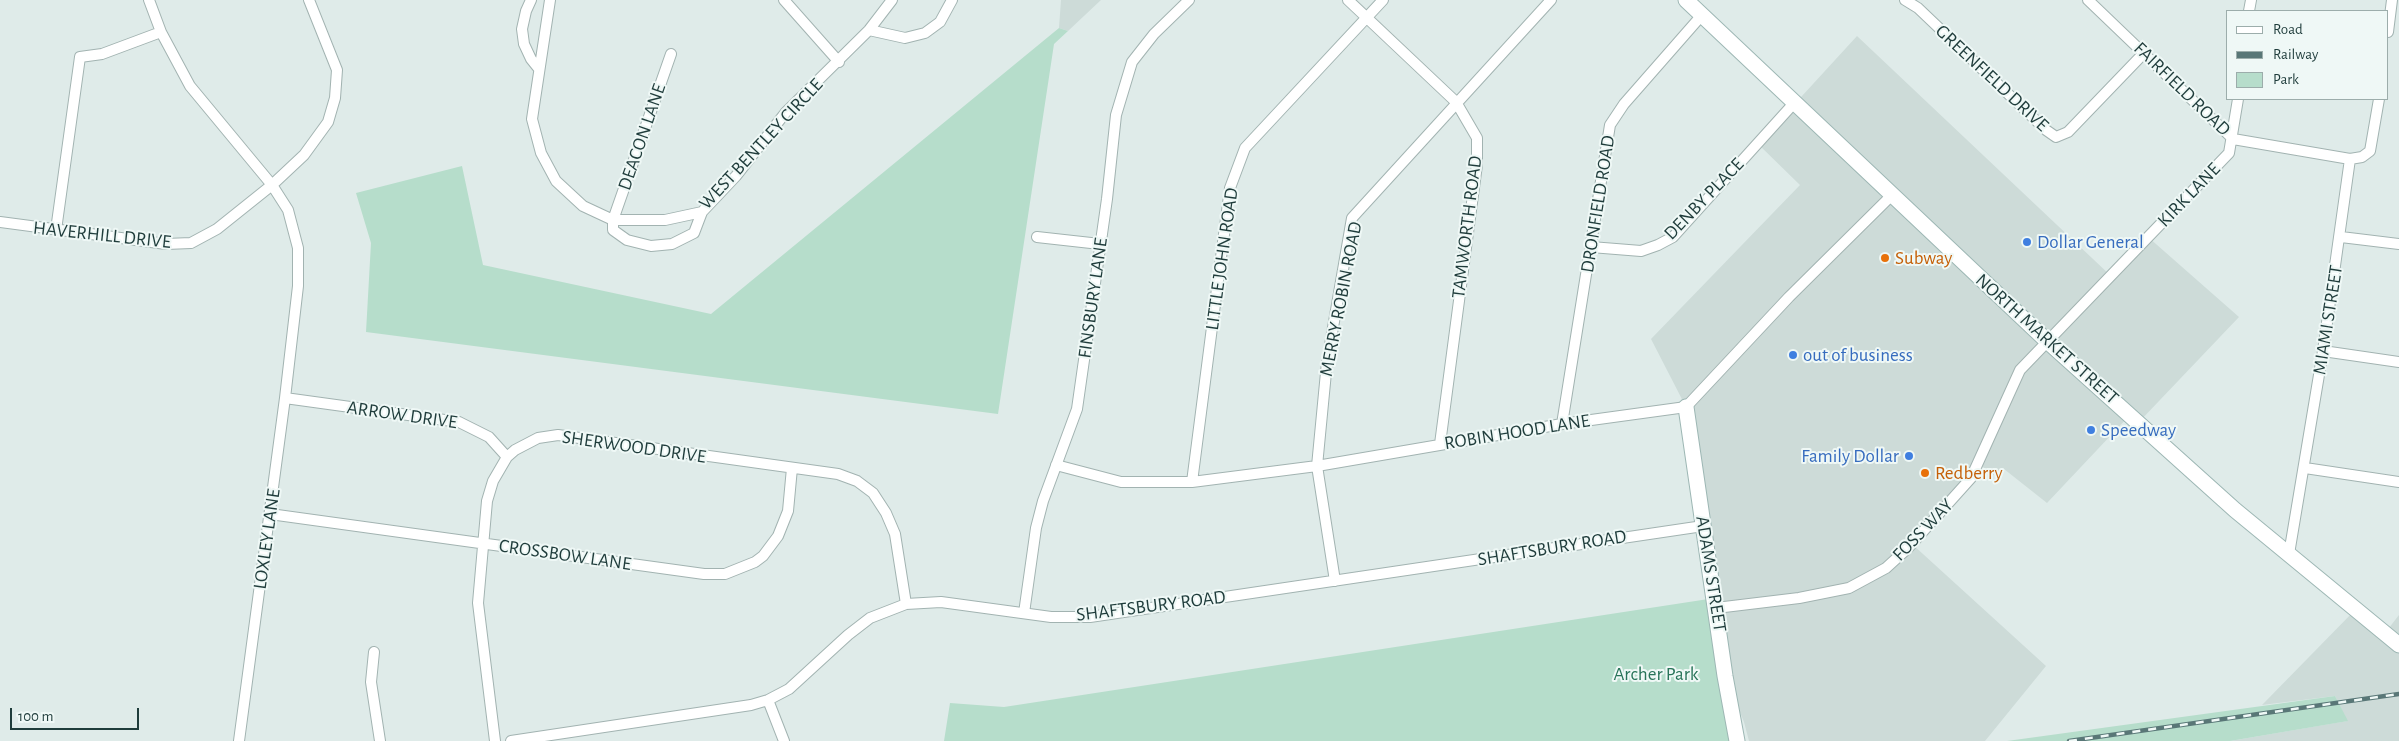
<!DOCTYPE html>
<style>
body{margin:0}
#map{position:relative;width:2399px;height:741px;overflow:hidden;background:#dfebe9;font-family:"Alegreya Sans",sans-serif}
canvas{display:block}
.legend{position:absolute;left:2226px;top:10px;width:162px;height:90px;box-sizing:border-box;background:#eff8f6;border:1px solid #9cadab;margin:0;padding:6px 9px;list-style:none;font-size:15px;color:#1f3c3b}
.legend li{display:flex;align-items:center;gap:10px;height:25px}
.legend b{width:25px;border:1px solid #9cadab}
.scale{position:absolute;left:10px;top:708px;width:129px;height:22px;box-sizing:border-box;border:2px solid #1f3c3b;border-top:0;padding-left:6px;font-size:15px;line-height:18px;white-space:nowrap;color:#1f3c3b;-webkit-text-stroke:4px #eff8f6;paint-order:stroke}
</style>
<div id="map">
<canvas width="2399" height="741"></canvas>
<ul class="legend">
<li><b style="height:6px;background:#fff"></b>Road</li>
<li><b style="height:6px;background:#597777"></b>Railway</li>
<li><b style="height:14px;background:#b6ddcb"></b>Park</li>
</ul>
<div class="scale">100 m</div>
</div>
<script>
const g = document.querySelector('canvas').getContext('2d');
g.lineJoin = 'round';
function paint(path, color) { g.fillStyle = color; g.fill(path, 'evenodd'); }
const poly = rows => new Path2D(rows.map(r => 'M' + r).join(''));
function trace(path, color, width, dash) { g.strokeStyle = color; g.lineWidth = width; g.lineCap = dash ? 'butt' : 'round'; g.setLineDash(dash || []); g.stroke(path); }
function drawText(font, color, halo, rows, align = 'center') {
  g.font = font + ' "Alegreya Sans",sans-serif'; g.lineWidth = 4; g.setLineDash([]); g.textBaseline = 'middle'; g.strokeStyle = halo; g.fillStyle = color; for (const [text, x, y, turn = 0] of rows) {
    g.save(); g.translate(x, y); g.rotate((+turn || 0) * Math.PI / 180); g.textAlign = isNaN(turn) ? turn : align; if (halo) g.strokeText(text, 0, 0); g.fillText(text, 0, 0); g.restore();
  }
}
paint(poly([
 [1061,0,1101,0,1068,31,1059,28],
 [1857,36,2111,276,2148,237,2239,317,2139,422,2130,415,2047,503,2004,469,1998,478,1979,464,1912,544,2046,666,1985,741,1749,741,1744,722,1725,676,1686,407,1651,339,1800,185,1758,144],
 [2356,609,2385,633,2399,615,2399,741,2230,741,2347,721,2335,696,2262,705]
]), '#cddbd8');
paint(poly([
 [1059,28,1068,31,1054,44,998,414,366,332,371,243,356,193,462,166,483,265,711,314],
 [1715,598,1731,741,944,741,950,703,1004,707],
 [2335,696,2348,721,2230,741,2007,741]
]), '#b6ddcb');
const street = poly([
 [149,0,161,32,190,86,272,185,288,210,298,248,298,286,285,398,239,741],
 [531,0,526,11,522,29,524,44,531,59,539,69],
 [550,0,532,119,541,153,556,181,583,206,613,220,665,220,702,212,736,176,786,112,869,30,892,0],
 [784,0,839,62],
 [1348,0,1456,102,1477,138,1477,165,1440,444],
 [1905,0,1918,8,2046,130,2056,137,2068,132,2144,53],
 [2088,0,2233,139,2350,159,2362,157,2370,151,2379,99],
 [2249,11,2251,0],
 [869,30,905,38,925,33,940,22,952,0],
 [2388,32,2392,0],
 [671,54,613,220,613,230,627,240,651,246,672,244,694,233,702,212],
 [0,222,166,244,191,243,217,229,272,185,304,155,328,122,335,98,337,70,309,0],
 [56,230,80,57,102,54,161,32],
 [1037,237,1100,244],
 [2341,237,2399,244],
 [1591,247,1641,251,1658,245,1673,237,1795,102],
 [2323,351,2399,362],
 [285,398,459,422,489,437,507,457],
 [1562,424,1610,125,1624,104,1702,15],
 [1056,465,1121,482,1192,482,1317,466,1562,424,1686,407,1789,297,1892,195],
 [2305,468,2399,482],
 [1192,482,1230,188,1245,148,1383,0],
 [270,514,704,574,725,574,755,562,763,556,778,536,788,511,792,468],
 [2289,554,2323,351,2350,159],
 [1335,581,1317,466,1327,362,1352,218,1551,0],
 [1716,608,1799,598,1849,588,1886,568,1909,547,1971,478,2020,370,2229,153,2238,99],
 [1024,613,1036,528,1043,501,1077,409,1107,199,1116,115,1132,62,1154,34,1189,0],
 [374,652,371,682,380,741],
 [768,700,784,741],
 [495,741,478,603,487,501,493,481,507,457,515,450,538,438,558,435,838,474,857,481,873,493,886,513,895,534,906,604],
 [511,741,751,705,768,700,789,689,848,635,870,618,906,604,941,602,1051,617,1090,617,1703,526]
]);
const secondary = poly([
 [1686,0,2047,341,2235,510,2399,645],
 [1686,407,1725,676,1737,741]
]);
trace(street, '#a2b3b1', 12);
trace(secondary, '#9db7b4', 17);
trace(street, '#fff', 10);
trace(secondary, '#fff', 15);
const rail = poly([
 [2069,741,2399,694]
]);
trace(rail, '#597777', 4.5);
trace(rail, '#eff8f6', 2.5, [8]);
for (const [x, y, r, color] of [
 [2027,242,5,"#3f7fe0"],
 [1885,258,5,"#e8710a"],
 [1793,355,5,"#3f7fe0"],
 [2091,430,5,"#3f7fe0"],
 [1909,456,5,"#3f7fe0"],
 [1925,473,5,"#e8710a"]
]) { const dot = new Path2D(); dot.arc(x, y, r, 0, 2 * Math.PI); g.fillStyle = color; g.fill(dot); trace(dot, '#eff8f6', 2); }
drawText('19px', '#1f3c3b', '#eff8f6', [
 ["GREENFIELD DRIVE",1992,78,43],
 ["FAIRFIELD ROAD",2182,89,44],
 ["DEACON LANE",642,137,-71],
 ["WEST BENTLEY CIRCLE",761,144,-47],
 ["KIRK LANE",2189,195,-46],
 ["DENBY PLACE",1704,199,-46],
 ["DRONFIELD ROAD",1598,204,-81],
 ["TAMWORTH ROAD",1467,227,-83],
 ["HAVERHILL DRIVE",102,235,6],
 ["LITTLE JOHN ROAD",1222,259,-82],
 ["FINSBURY LANE",1093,298,-82],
 ["MERRY ROBIN ROAD",1341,299,-79],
 ["MIAMI STREET",2328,320,-81],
 ["NORTH MARKET STREET",2047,339,42],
 ["ARROW DRIVE",402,415,8],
 ["ROBIN HOOD LANE",1517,432,-9],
 ["SHERWOOD DRIVE",634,447,8],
 ["FOSS WAY",1923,530,-46],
 ["LOXLEY LANE",267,539,-82],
 ["SHAFTSBURY ROAD",1552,548,-9],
 ["CROSSBOW LANE",565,555,8],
 ["ADAMS STREET",1711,574,81],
 ["SHAFTSBURY ROAD",1151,606,-7]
]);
drawText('19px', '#366cbe', '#eff8f6', [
 ["Dollar General",2037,242],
 ["out of business",1803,355],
 ["Speedway",2101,430],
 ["Family Dollar",1899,456,"right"]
], 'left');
drawText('19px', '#c56008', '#eff8f6', [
 ["Subway",1895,258],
 ["Redberry",1935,473]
], 'left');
drawText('19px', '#287459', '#eff8f6', [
 ["Archer Park",1656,674]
]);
</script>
